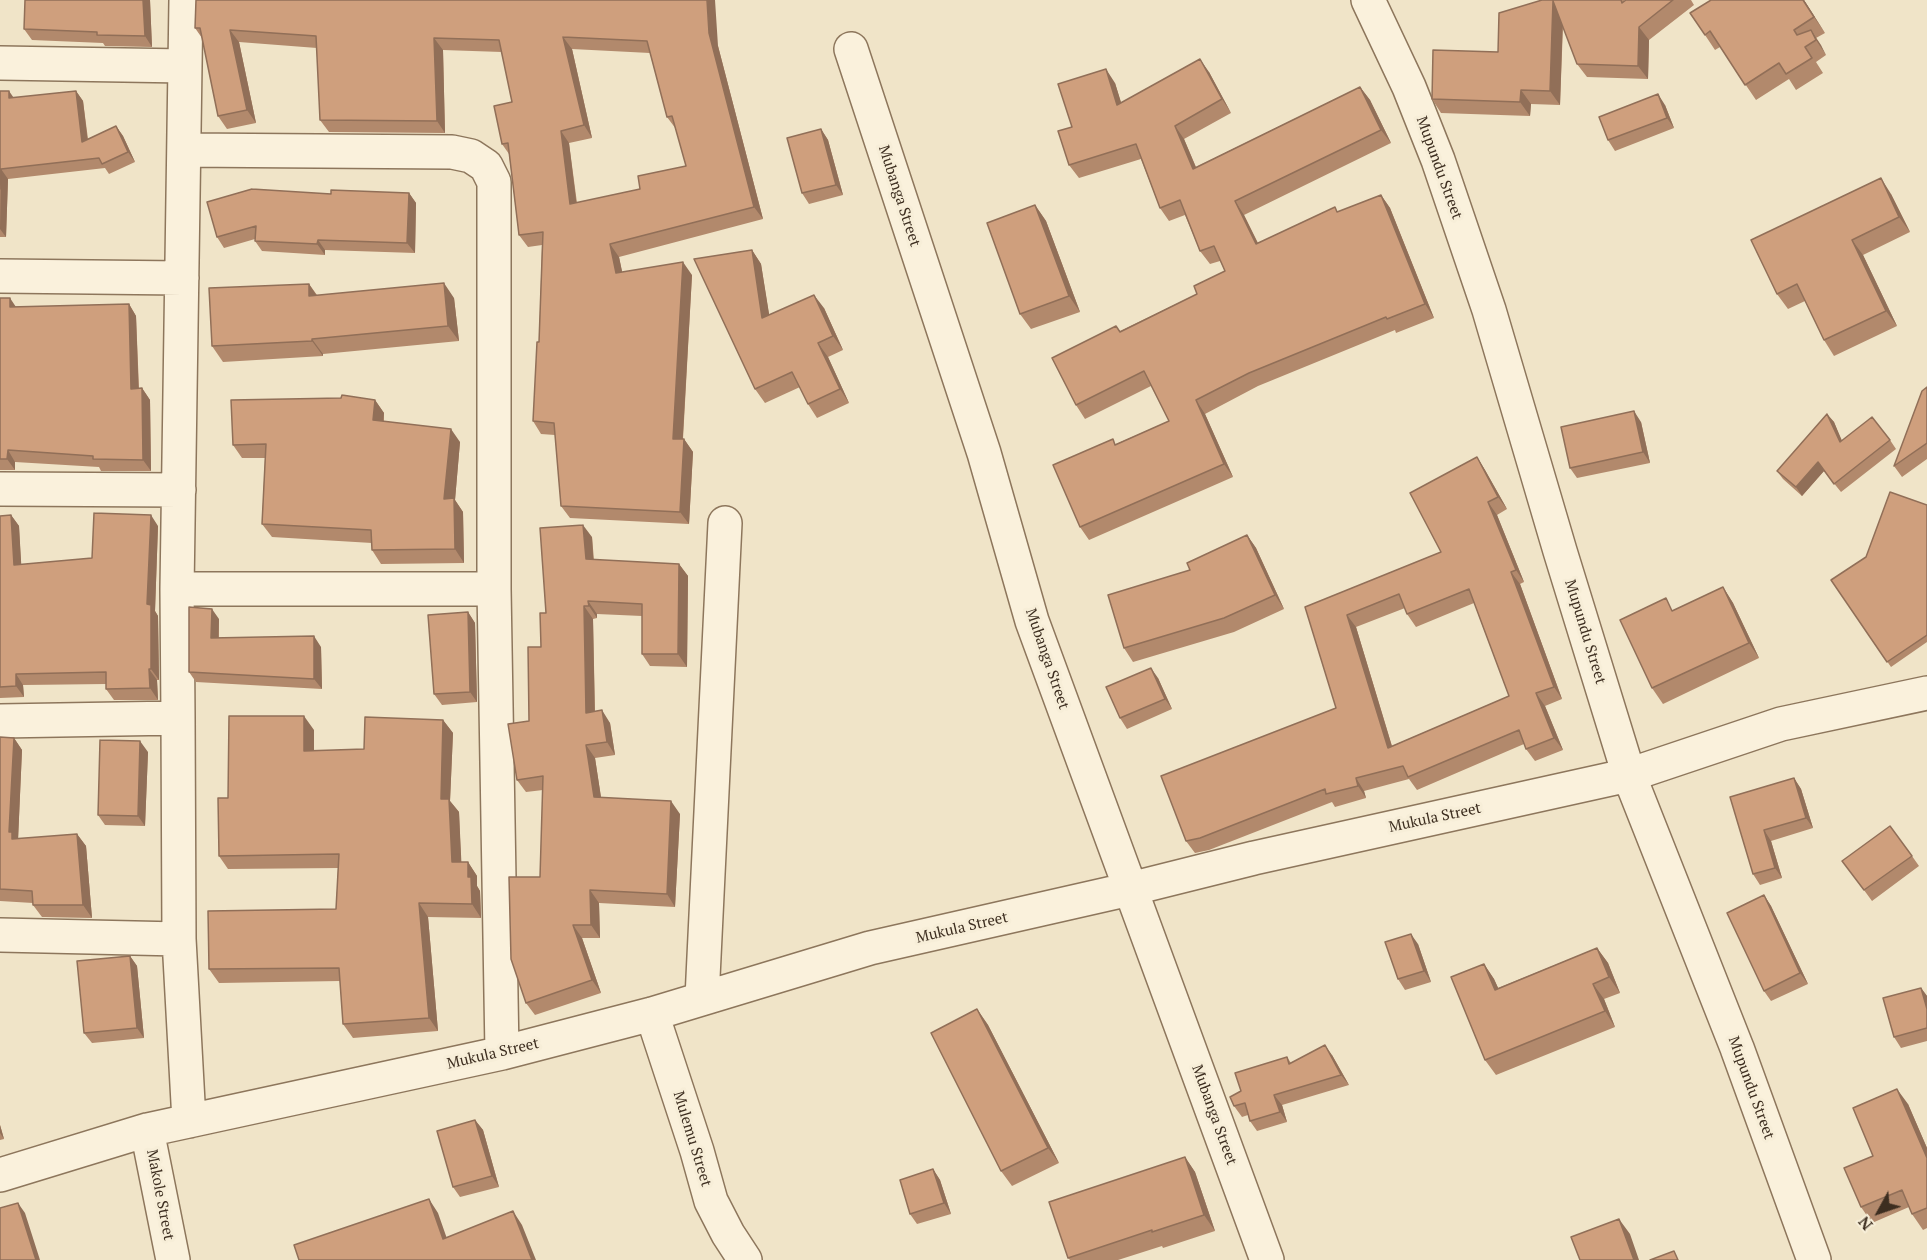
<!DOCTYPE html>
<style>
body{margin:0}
#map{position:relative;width:1927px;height:1260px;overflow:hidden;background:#f0e4c8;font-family:"PT Serif",serif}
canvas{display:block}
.north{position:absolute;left:1849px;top:1182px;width:60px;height:60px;-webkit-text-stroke:4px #f7eed8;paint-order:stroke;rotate:230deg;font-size:16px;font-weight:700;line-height:24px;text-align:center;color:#3d2e20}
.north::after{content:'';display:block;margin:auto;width:21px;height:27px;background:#3d2e20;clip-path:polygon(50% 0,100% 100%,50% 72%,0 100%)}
</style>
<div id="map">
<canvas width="1927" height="1260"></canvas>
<div class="north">N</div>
</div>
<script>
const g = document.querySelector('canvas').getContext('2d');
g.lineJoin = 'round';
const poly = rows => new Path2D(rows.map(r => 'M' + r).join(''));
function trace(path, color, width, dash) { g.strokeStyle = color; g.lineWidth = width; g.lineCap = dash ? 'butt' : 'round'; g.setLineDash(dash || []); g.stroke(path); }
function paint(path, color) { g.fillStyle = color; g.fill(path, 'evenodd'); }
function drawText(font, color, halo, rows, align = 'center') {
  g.font = font + ' "PT Serif",serif'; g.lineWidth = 6; g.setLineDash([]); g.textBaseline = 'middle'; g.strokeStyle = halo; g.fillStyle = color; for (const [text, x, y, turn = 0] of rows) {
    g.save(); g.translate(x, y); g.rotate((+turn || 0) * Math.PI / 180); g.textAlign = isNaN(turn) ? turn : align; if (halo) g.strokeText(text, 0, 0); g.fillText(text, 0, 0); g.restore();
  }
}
const minor = poly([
 [186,0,177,589,178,718,179,939,189,1121],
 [1368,0,1409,87,1438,160,1489,310,1560,551,1629,775,1737,1048,1814,1260],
 [851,49,984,453,1032,621,1267,1260],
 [0,63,185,66],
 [184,150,452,152,471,156,486,166,494,182,494,589,502,1053],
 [0,276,182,278],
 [0,489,179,490],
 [177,589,494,589],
 [0,721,178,718],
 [0,935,179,939],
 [702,998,725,523],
 [652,1014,697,1151,711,1201,728,1234,745,1260],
 [147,1130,173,1260],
 [0,1175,147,1130,502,1053,652,1014,870,948,1130,889,1254,858,1629,775,1781,724,1927,693]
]);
trace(minor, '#8d765c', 36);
trace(minor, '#faf1dc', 33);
paint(poly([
 [150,0,152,47,105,46,103,43,32,40,24,29],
 [196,0,718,46,763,219,619,257,622,272,692,275,683,439,684,439,693,452,689,524,570,518,561,506,555,435,541,434,533,421,539,342,542,245,528,247,519,235,509,154,502,144,512,102,502,52,443,50,445,133,329,132,320,120,317,48,239,42,256,123,227,129,218,116,202,38,195,28],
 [572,49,650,53,667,117,676,129,686,166,640,189,577,203,569,143,592,138],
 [1542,0,1624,0,1625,1,1626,0,1691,0,1694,5,1649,40,1648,79,1587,77,1577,64,1563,26,1560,105,1531,104,1530,116,1441,113,1432,99,1498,52],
 [1711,0,1804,0,1825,33,1816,38,1826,55,1816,62,1823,73,1796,90,1789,79,1756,100,1720,47,1715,50,1705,35],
 [1209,72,1231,113,1184,139,1196,167,1360,87,1370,100,1391,143,1244,215,1258,243,1381,195,1390,208,1434,318,1396,333,1395,330,1258,386,1205,414,1233,477,1089,540,1080,527,1116,444,1169,421,1151,386,1085,419,1076,405,1116,326,1120,331,1197,294,1225,271,1220,261,1210,264,1200,251,1185,215,1169,221,1160,208,1141,159,1079,178,1069,165,1072,127,1115,83,1121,103],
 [0,91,14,98,76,91,83,101,88,139,116,126,123,136,135,162,109,174,105,168,8,179,6,237,0,237],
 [1665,105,1674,128,1615,151,1608,140],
 [821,129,828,140,843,195,809,204,802,193],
 [409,193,416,203,415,253,325,250,325,255,262,251,255,241,255,239,224,248,217,237,331,194],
 [1891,194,1910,232,1863,255,1897,326,1834,356,1824,340,1805,301,1788,309,1777,294],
 [1035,205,1046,221,1080,312,1031,329,1020,314],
 [752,250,761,264,769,315,824,308,843,350,828,357,849,403,817,418,808,404,800,387,765,403,755,389],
 [309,284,317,295,454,298,459,341,323,354,323,356,223,362,212,346],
 [0,298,16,307,129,304,136,316,139,388,142,388,150,400,151,471,101,471,99,467,15,462,15,470,0,470],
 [1927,387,1927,459,1902,477,1894,466],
 [375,400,384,413,384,421,460,442,455,500,463,512,464,563,381,564,372,550,372,543,272,537,262,524,265,458,242,458,233,445],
 [1827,414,1834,422,1841,440,1890,440,1896,449,1841,492,1824,471,1802,496,1783,479,1777,471],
 [1641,422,1650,463,1577,478,1570,468],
 [1477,457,1485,470,1507,509,1497,515,1524,582,1520,584,1562,699,1545,706,1563,750,1535,761,1526,749,1524,744,1417,790,1409,779,1364,791,1366,798,1335,807,1332,802,1209,850,1195,853,1186,841,1336,708,1305,607,1441,552],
 [1474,603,1509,696,1392,746,1356,627,1405,608,1407,614,1416,627],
 [1927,505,1927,642,1891,667,1831,580,1866,557],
 [11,515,19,526,21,565,92,558,158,526,155,611,158,616,159,680,157,680,158,700,114,700,106,689,106,684,23,685,24,697,0,698,0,516],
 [1247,535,1256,548,1284,609,1234,632,1133,662,1124,648,1190,570],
 [592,537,594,560,679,564,688,576,687,667,650,666,642,654,642,616,597,614,597,618,593,619,595,711,610,723,615,755,595,758,601,798,680,814,675,907,599,903,600,938,582,938,601,993,535,1015,526,1003,540,877,543,790,526,792,517,780,529,721,546,613],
 [1723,587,1733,603,1759,658,1663,704,1652,688],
 [468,612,475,623,477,702,442,705,434,694],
 [219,619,219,638,321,647,322,689,196,682,189,672],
 [1158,678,1172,709,1127,729,1120,718],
 [443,720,453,733,450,801,459,812,461,862,468,862,477,876,477,886,480,891,481,918,428,917,438,1031,353,1038,343,1024,340,981,219,983,209,969,336,909,338,868,228,869,219,856,228,798,314,730,314,751,364,749],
 [0,737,14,738,22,750,18,839,77,834,86,846,92,918,42,917,33,905,33,903,0,901],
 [148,752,145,826,105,825,98,815],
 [1794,778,1801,789,1813,828,1771,841,1782,878,1760,885,1753,874,1730,797],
 [1912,856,1919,866,1872,901,1850,871],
 [1764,895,1771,906,1808,984,1771,1001,1764,991],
 [1418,944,1431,982,1405,990,1398,979],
 [1597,948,1608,963,1620,993,1604,999,1615,1027,1496,1075,1485,1060,1484,964,1494,979,1498,988],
 [130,956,137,966,144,1038,92,1043,84,1033],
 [1921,988,1927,996,1927,1041,1901,1048,1894,1037],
 [977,1009,988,1025,1059,1163,1012,1186,1001,1171],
 [1332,1055,1349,1085,1282,1105,1287,1122,1257,1131,1250,1121,1248,1115,1242,1117,1234,1106,1241,1091,1287,1057,1291,1063],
 [1908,1104,1927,1148,1927,1228,1923,1230,1912,1214,1909,1207,1872,1223,1861,1207],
 [475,1120,483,1130,499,1187,460,1197,453,1187],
 [0,1125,4,1139,0,1140],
 [1185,1157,1195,1172,1215,1231,1163,1248,1162,1246,1118,1260,1070,1260,1068,1258],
 [933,1169,940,1180,951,1214,917,1224,910,1214]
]), '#b2896c');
paint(poly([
 [143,0,150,0,152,47,145,36],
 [707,0,715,0,718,46,763,219,754,207,709,33],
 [1803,0,1804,0,1825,33,1814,17],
 [1553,1,1563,15,1560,105,1550,91],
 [1639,27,1649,40,1648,79,1638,66],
 [230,30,239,42,256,123,247,110],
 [1811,30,1821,45,1826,55,1816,40],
 [563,37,572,49,592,138,584,125],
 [434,38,443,50,445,133,437,121],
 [1200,59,1209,72,1231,113,1222,99],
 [1106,69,1115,83,1126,118,1117,105],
 [1360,87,1370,100,1391,143,1381,130],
 [1521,90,1531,104,1530,116,1520,102],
 [9,91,16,101,9,98],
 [76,91,83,101,89,152,82,142],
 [1658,94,1665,105,1674,128,1667,118],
 [116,126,123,136,135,162,128,152],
 [1175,126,1184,139,1202,182,1193,169],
 [821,129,828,140,843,195,836,185],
 [561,131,569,143,578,216,570,204],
 [1,169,8,179,6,237,0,229],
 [1881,178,1891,194,1910,232,1899,217],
 [409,193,416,203,415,253,407,243],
 [1381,195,1390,208,1434,318,1425,304],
 [1235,201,1244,215,1265,258,1256,244],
 [1035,205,1046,221,1080,312,1069,296],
 [318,240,325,250,325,255,317,244],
 [1852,240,1863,255,1897,326,1886,311],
 [610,244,619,257,625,285,616,273],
 [752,250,761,264,772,332,762,318],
 [683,262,692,275,682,451,673,439],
 [444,283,454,298,459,341,448,326],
 [309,284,319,299,309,296],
 [814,295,824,308,843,350,833,336],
 [10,298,18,310,10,307],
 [129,304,136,316,139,400,131,389],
 [312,339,323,354,323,356,312,341],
 [818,343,828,357,849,403,840,389],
 [142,388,150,400,151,471,143,460],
 [375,400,384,413,382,434,373,420],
 [1196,400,1205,414,1233,477,1224,464],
 [1634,411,1641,422,1650,463,1643,452],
 [1827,414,1834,422,1846,450,1840,442],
 [451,429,460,442,455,500,463,512,464,563,455,549,444,499],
 [684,439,693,452,689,524,680,512],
 [8,450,15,462,15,470,7,459],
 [1477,457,1485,470,1507,509,1498,497],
 [1818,462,1824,471,1802,496,1796,487],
 [1488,502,1497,515,1524,582,1516,570],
 [11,515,19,526,22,577,14,565],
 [151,515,158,526,155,611,158,616,159,680,151,669,147,604],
 [583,525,592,537,594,572,586,559],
 [1247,535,1256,548,1284,609,1275,595],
 [679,564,688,576,687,667,678,654],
 [1511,572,1520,584,1562,699,1554,687],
 [1723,587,1733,603,1759,658,1749,643],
 [588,601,597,614,597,618,589,606],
 [584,606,593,619,595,725,586,713],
 [212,609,219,619,218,648,211,638],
 [468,612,475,623,477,702,470,692],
 [1347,615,1356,627,1396,760,1388,748],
 [314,636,321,647,322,689,314,679],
 [1151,668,1158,678,1172,709,1165,699],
 [149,669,157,680,158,700,150,688],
 [16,674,23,685,24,697,16,686],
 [1536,693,1545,706,1563,750,1554,738],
 [602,710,610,723,615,755,607,742],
 [304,716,314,730,314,764,304,751],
 [443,720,453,733,450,801,459,812,462,875,452,862,441,799],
 [14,738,22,750,18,841,12,839,9,832],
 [140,741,148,752,145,826,138,816],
 [586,745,595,758,603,810,594,797],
 [1356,778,1364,791,1366,798,1358,786],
 [1794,778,1801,789,1813,828,1806,818],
 [671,801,680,814,675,907,667,894],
 [1764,830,1771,841,1782,878,1775,868],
 [77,834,86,846,92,918,83,905],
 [468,862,477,876,477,886,480,891,481,918,472,904,468,877],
 [590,890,599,903,600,938,591,925],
 [1764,895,1771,906,1808,984,1800,973],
 [419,903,428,917,438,1031,429,1018],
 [573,925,582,938,601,993,592,980],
 [1411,934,1418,944,1431,982,1424,971],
 [1597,948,1608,963,1620,993,1609,977],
 [130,956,137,966,144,1038,137,1028],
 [1484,964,1494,979,1506,1005,1495,990],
 [1593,984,1604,999,1615,1027,1605,1011],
 [1921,988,1927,996,1927,1009],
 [977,1009,988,1025,1059,1163,1048,1148],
 [1325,1045,1332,1055,1349,1085,1341,1075],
 [1897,1089,1908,1104,1927,1148,1927,1158],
 [1274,1095,1282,1105,1287,1122,1280,1112],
 [475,1120,483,1130,499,1187,492,1176],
 [0,1125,4,1139,0,1133],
 [1185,1157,1195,1172,1215,1231,1204,1215],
 [933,1169,940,1180,951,1214,944,1203],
 [429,1199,438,1213,452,1253,443,1239],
 [18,1203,25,1213,40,1260,36,1260],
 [513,1211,522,1225,536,1260,532,1260],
 [1619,1219,1630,1234,1639,1260,1634,1260]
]), '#916f58');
const building = poly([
 [25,0,143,0,145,36,97,35,97,32,24,29,25,0],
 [196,0,707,0,709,33,754,207,610,244,616,273,683,262,673,439,684,439,680,512,561,506,554,423,533,421,537,342,539,342,543,232,519,235,508,143,502,144,494,106,512,102,499,40,434,38,437,121,320,120,316,36,230,30,247,110,218,116,200,28,195,28,196,0],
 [563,37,647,41,667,117,672,116,686,166,638,176,640,189,570,204,561,131,584,125,563,37],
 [1542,0,1621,0,1622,3,1626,0,1673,0,1639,27,1638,66,1577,64,1553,1,1550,91,1521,90,1520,102,1432,99,1433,50,1498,52,1499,13,1542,0],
 [1711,0,1803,0,1814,17,1794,30,1797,35,1811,30,1816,40,1805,47,1812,58,1786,74,1779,63,1745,85,1710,31,1705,35,1690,13,1711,0],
 [1200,59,1222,99,1175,126,1193,169,1360,87,1381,130,1235,201,1256,244,1335,207,1337,212,1381,195,1425,304,1387,319,1386,317,1249,373,1196,400,1224,464,1080,527,1053,465,1113,439,1115,445,1169,421,1144,371,1076,405,1052,358,1116,326,1120,332,1197,294,1194,286,1225,271,1214,246,1200,251,1180,200,1160,208,1136,144,1069,165,1058,131,1072,127,1058,84,1106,69,1117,105,1200,59],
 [0,91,9,91,9,98,76,91,82,142,116,126,128,152,102,164,99,158,1,169,0,189,0,91],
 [1658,94,1667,118,1608,140,1599,117,1658,94],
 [821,129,836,185,802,193,787,138,821,129],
 [1881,178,1899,217,1852,240,1886,311,1824,340,1797,284,1777,294,1751,240,1881,178],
 [252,189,331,194,331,190,409,193,407,243,318,240,317,244,255,241,256,226,217,237,207,202,252,189],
 [1035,205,1069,296,1020,314,987,223,1035,205],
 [752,250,762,318,814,295,833,336,818,343,840,389,808,404,792,372,755,389,694,259,752,250],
 [444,283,448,326,312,339,312,341,212,346,209,288,309,284,309,296,444,283],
 [0,298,10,298,10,307,129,304,131,389,142,388,143,460,93,459,93,456,8,450,7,459,0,459,0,298],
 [1927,387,1927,443,1894,466,1922,391,1927,387],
 [342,395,375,400,373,420,451,429,444,499,454,498,455,549,372,550,371,530,262,524,266,444,233,445,231,400,341,398,342,395],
 [1634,411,1643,452,1570,468,1561,427,1634,411],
 [1827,414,1840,442,1872,417,1890,440,1834,484,1818,462,1796,487,1777,471,1827,414],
 [1477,457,1498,497,1488,502,1516,570,1511,572,1554,687,1536,693,1554,738,1526,749,1519,730,1408,777,1403,766,1356,778,1358,786,1326,794,1325,789,1200,838,1186,841,1161,776,1336,708,1305,607,1441,552,1410,493,1477,457],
 [1469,589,1509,696,1388,748,1347,615,1399,594,1407,614,1469,589],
 [1890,492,1927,505,1927,635,1887,662,1831,580,1866,557,1890,492],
 [94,513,151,515,147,604,151,605,151,669,149,669,150,688,106,689,106,672,16,674,16,686,0,687,0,516,11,515,14,565,92,558,94,513],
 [583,525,586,559,679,564,678,654,642,654,642,604,588,601,589,606,584,606,586,713,602,710,607,742,586,745,594,797,671,801,667,894,590,890,591,925,573,925,592,980,526,1003,511,959,509,877,540,877,543,776,517,780,508,724,529,721,528,647,541,647,540,613,546,613,540,528,583,525],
 [1247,535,1275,595,1224,618,1124,648,1108,595,1190,570,1187,563,1247,535],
 [1723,587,1749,643,1652,688,1620,620,1666,598,1672,611,1723,587],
 [189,607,212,609,211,638,314,636,314,679,189,672,189,607],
 [468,612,470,692,434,694,428,615,468,612],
 [1151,668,1165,699,1120,718,1106,687,1151,668],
 [229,716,304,716,304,751,364,749,365,717,443,720,441,799,449,799,452,862,468,862,468,877,471,877,472,904,419,903,429,1018,343,1024,339,968,209,969,208,911,336,909,339,854,219,856,218,798,228,798,229,716],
 [0,737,14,738,9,832,12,832,12,839,77,834,83,905,33,905,32,891,0,889,0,737],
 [100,740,140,741,138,816,98,815,100,740],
 [1794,778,1806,818,1764,830,1775,868,1753,874,1730,797,1794,778],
 [1890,826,1912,856,1864,890,1842,861,1890,826],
 [1764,895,1800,973,1764,991,1727,913,1764,895],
 [1411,934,1424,971,1398,979,1385,942,1411,934],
 [1597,948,1609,977,1593,984,1605,1011,1485,1060,1451,977,1484,964,1495,990,1597,948],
 [130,956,137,1028,84,1033,77,961,130,956],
 [1921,988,1927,1009,1927,1028,1894,1037,1883,998,1921,988],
 [977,1009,1048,1148,1001,1171,931,1033,977,1009],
 [1325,1045,1341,1075,1274,1095,1280,1112,1250,1121,1245,1103,1234,1106,1230,1097,1241,1091,1235,1073,1287,1057,1289,1064,1325,1045],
 [1897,1089,1927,1158,1927,1208,1912,1214,1902,1190,1861,1207,1844,1168,1873,1156,1853,1108,1897,1089],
 [475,1120,492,1176,453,1187,437,1131,475,1120],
 [1185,1157,1204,1215,1152,1232,1152,1230,1068,1258,1049,1202,1185,1157],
 [933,1169,944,1203,910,1214,900,1180,933,1169],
 [429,1199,443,1239,513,1211,532,1260,299,1260,294,1245,429,1199],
 [18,1203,36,1260,0,1260,0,1208,18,1203],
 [1619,1219,1634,1260,1580,1260,1571,1237,1619,1219],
 [1674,1251,1678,1260,1650,1260,1674,1251]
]);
paint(building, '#cf9f7d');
trace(building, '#916f58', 1.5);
drawText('15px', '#3d2e20', '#f7eed8', [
 ["Mupundu Street",1439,168,70],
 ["Mubanga Street",899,196,72],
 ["Mupundu Street",1585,632,73],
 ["Mubanga Street",1047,659,71],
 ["Mukula Street",1435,818,-12],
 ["Mukula Street",962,928,-13],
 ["Mukula Street",493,1054,-13],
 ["Mupundu Street",1751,1088,70],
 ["Mubanga Street",1214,1115,70],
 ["Mulemu Street",692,1139,73],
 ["Makole Street",160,1195,79]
]);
</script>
